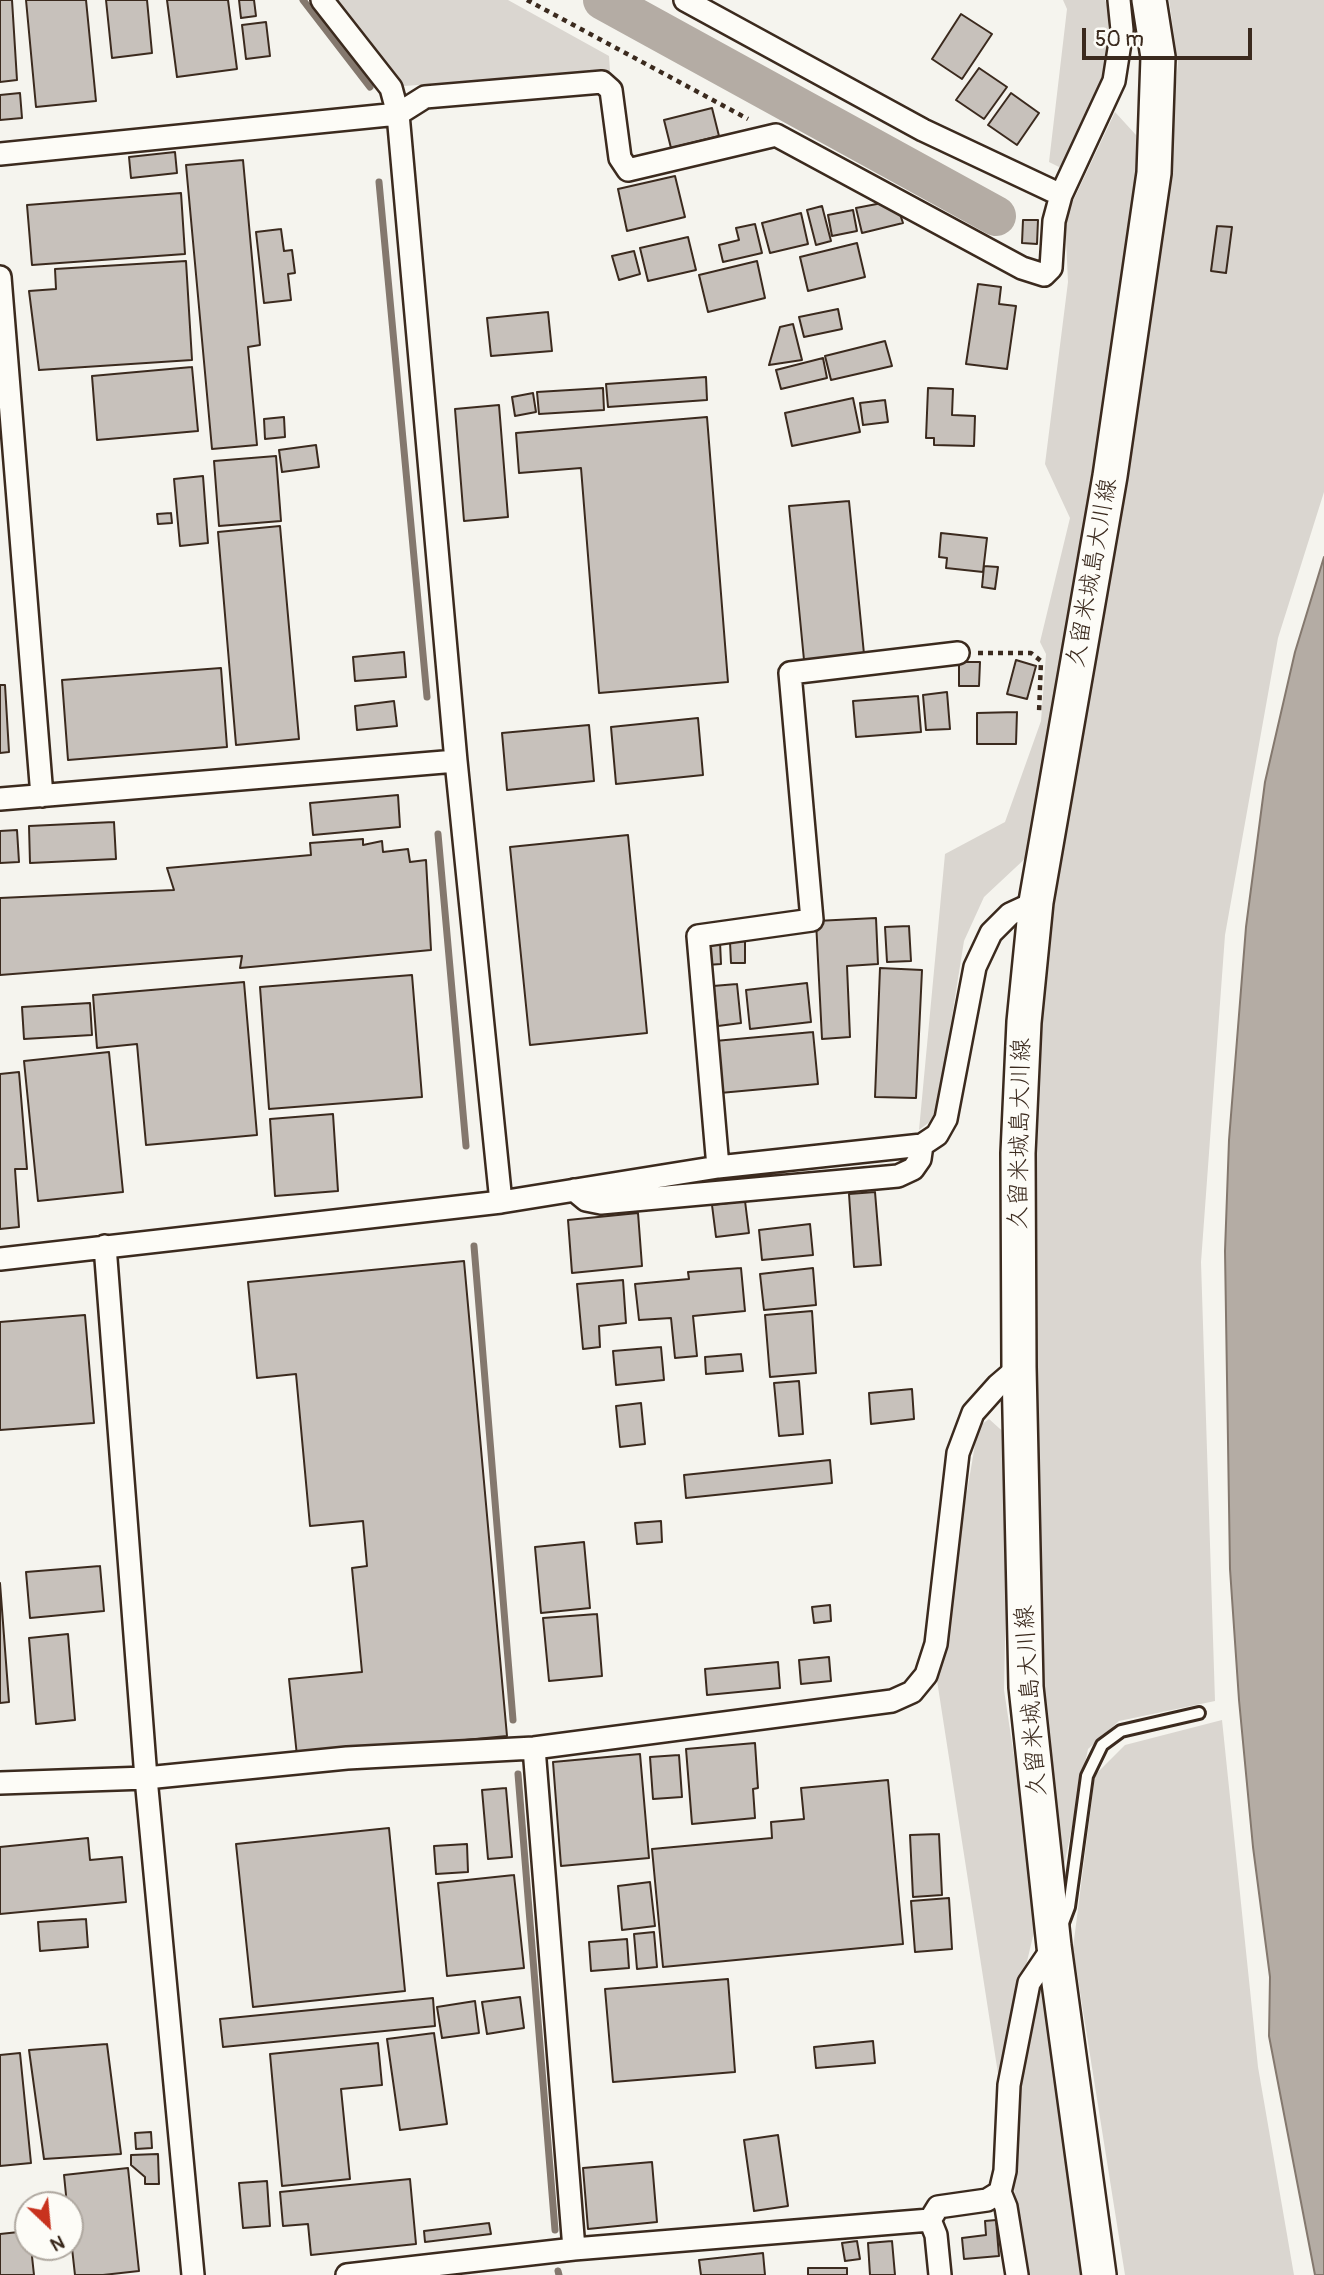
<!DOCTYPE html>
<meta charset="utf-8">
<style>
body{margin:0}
#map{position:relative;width:1324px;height:2275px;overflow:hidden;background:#f5f4ee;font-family:Pangolin,sans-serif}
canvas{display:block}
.north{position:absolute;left:14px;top:2191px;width:70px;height:70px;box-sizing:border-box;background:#fdfcf7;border:2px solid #afa8a0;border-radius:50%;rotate:154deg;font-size:19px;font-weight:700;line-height:28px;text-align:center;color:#3b2a1e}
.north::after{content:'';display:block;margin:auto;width:24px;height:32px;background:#c8321e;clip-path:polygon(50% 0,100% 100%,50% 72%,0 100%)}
.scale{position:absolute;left:1082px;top:28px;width:170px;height:32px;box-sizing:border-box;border:4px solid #3b2a1e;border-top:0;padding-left:9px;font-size:21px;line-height:24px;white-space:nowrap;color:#3b2a1e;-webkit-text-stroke:5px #fdfcf7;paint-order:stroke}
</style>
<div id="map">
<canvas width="1324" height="2275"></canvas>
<div class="north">N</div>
<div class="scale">50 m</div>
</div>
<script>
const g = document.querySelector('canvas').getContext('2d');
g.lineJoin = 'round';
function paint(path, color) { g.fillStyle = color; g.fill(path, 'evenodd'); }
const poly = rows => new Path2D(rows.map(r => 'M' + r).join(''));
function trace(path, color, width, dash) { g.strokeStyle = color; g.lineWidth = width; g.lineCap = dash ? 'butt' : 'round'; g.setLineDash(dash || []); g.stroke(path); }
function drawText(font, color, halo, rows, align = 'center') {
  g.font = font + ' Pangolin,"Klee One",sans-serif'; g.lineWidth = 5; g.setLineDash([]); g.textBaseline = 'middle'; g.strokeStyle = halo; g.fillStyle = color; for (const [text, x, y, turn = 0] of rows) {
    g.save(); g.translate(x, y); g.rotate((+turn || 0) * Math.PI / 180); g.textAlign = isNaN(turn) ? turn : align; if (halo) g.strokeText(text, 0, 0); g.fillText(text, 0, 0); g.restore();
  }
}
paint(poly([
 [335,0,508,0,609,56,610,71,404,86],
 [1063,0,1105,0,1109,10,1105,75,1063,169,1049,162,1067,9],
 [1169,0,1324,0,1324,492,1278,638,1225,935,1201,1262,1215,1701,1119,1721,1088,1749,1064,1866,1039,1677,1032,1150,1044,939,1129,474,1166,180,1178,63],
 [1115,112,1136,135,1141,173,1091,505,1030,854,984,897,964,941,936,1117,919,1130,945,854,1005,822,1041,721,1046,654,1040,642,1070,518,1045,464,1068,282,1065,218],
 [989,1419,1009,1437,1004,1690,1038,1915,999,2080,936,1674,978,1427],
 [1222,1720,1258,2067,1294,2275,1125,2275,1073,1948,1095,1775,1125,1745],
 [1049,1988,1081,2275,1030,2275,1013,2183,1020,2082,1032,1995]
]), '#dad6d0');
const water = poly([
 [1324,557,1324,2275,1315,2275,1269,2036,1270,1977,1253,1847,1239,1700,1230,1569,1225,1251,1229,1140,1246,927,1265,782,1295,652,1324,557]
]);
paint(water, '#b4aca4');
trace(water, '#84786e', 2);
trace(poly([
 [303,0,370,87],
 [379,182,427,697],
 [438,834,466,1146],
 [474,1246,513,1720],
 [518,1774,555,2230],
 [558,2271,559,2275]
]), '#84786e', 7);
trace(poly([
 [603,0,996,216]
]), '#b4aca4', 40);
const building = poly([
 [0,0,12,0,17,80,0,82,0,0],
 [26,0,86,0,96,101,36,107,26,0],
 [106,0,147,0,152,53,112,58,106,0],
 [167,0,228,0,237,69,177,77,167,0],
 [239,0,254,0,256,16,241,18,239,0],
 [961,14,992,34,962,79,932,59,961,14],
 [266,22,270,56,246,59,242,25,266,22],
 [979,68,1007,87,984,119,956,100,979,68],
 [20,93,22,118,0,120,0,95,20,93],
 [1011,93,1039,113,1017,145,988,125,1011,93],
 [712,108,719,136,671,148,664,120,712,108],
 [175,152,177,173,131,178,129,157,175,152],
 [243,160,260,345,248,347,257,445,212,449,186,165,243,160],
 [675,176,685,217,627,231,618,189,675,176],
 [181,193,185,254,32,265,27,205,181,193],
 [882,203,900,214,903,223,862,233,856,208,882,203],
 [822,206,831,241,816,245,807,210,822,206],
 [853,210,857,231,832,236,828,215,853,210],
 [801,213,808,244,770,253,762,223,801,213],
 [1023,220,1038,220,1037,244,1022,243,1023,220],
 [755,224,762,253,723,262,719,245,739,240,736,228,755,224],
 [1217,226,1232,227,1226,273,1211,271,1217,226],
 [281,229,284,251,292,250,295,273,288,274,291,300,264,303,256,232,281,229],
 [688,237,696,270,648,281,640,248,688,237],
 [857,243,865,277,808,291,800,257,857,243],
 [634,251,640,274,619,280,612,256,634,251],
 [186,261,192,360,39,370,29,291,56,289,55,269,186,261],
 [757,261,765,298,708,312,699,275,757,261],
 [978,284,1001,287,999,304,1016,306,1007,369,966,364,978,284],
 [838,309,842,329,804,337,799,317,838,309],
 [548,312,552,351,491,356,487,318,548,312],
 [793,324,802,360,769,365,780,327,793,324],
 [885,341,892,366,831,380,825,356,885,341],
 [823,358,827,378,781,389,776,370,823,358],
 [192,367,198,431,97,440,92,376,192,367],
 [706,377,707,400,608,407,606,384,706,377],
 [603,388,604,410,539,414,537,392,603,388],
 [928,388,953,389,952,415,975,416,974,446,934,445,934,438,926,438,928,388],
 [533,393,536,412,515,416,512,397,533,393],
 [853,398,860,432,792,446,785,413,853,398],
 [885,400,888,422,863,425,860,403,885,400],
 [499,405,508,517,464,521,455,409,499,405],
 [284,417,285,437,265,439,264,419,284,417],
 [707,417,728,682,599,693,581,468,519,473,516,433,707,417],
 [316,445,319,467,282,472,279,450,316,445],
 [276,456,281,521,219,526,214,461,276,456],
 [203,476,208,543,180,546,174,479,203,476],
 [849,501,864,654,804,660,789,506,849,501],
 [171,513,172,523,158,524,157,514,171,513],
 [280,526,299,739,236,745,218,532,280,526],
 [941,533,987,538,983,572,946,568,947,558,939,557,941,533],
 [984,566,998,567,995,589,982,587,984,566],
 [404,652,406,677,355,681,353,657,404,652],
 [1016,660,1036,666,1027,699,1007,694,1016,660],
 [959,662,980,662,979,686,959,686,959,662],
 [221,668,227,747,68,760,62,680,221,668],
 [0,685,5,685,9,752,0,753,0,685],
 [947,692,950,729,926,730,923,695,947,692],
 [918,696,921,732,856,737,853,701,918,696],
 [394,701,397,726,357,730,355,706,394,701],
 [1017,712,1016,744,977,744,977,713,1017,712],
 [698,718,703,775,616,784,611,727,698,718],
 [589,725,594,781,507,790,502,733,589,725],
 [398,795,400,827,313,835,310,803,398,795],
 [114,822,116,859,30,863,29,826,114,822],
 [17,830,19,862,0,863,0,831,17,830],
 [628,835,647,1033,530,1045,510,847,628,835],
 [363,839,363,845,382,841,383,852,408,849,410,862,426,860,431,950,240,968,242,956,0,975,0,898,174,890,167,868,311,855,310,843,363,839],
 [876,918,878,964,847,966,850,1037,822,1039,816,921,876,918],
 [909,926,911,961,887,962,885,927,909,926],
 [745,941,745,963,731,963,730,942,745,941],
 [720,942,721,964,707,965,706,943,720,942],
 [880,968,922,970,916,1098,875,1097,880,968],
 [412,975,422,1097,269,1109,260,987,412,975],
 [244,982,257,1135,146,1145,137,1044,97,1048,93,995,244,982],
 [807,983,811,1022,750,1029,746,990,807,983],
 [737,984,741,1023,718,1026,713,986,737,984],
 [90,1003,92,1035,24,1039,22,1007,90,1003],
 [813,1032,818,1084,720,1093,715,1041,813,1032],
 [109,1052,123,1192,38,1201,24,1061,109,1052],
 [19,1072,27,1169,15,1169,19,1227,0,1229,0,1074,19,1072],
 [333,1114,338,1191,275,1196,270,1119,333,1114],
 [875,1192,881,1265,854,1267,849,1194,875,1192],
 [745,1201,749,1233,716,1237,712,1205,745,1201],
 [638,1213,642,1266,572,1273,568,1220,638,1213],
 [810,1224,813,1255,762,1260,759,1230,810,1224],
 [464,1261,507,1736,297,1756,289,1679,362,1672,352,1568,367,1566,363,1521,310,1526,296,1374,257,1378,248,1282,464,1261],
 [741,1268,745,1311,693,1316,697,1356,675,1358,671,1318,639,1320,635,1284,689,1279,688,1272,741,1268],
 [813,1268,816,1305,764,1310,760,1274,813,1268],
 [623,1280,626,1323,599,1326,600,1347,583,1349,577,1284,623,1280],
 [812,1311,816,1373,770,1377,765,1315,812,1311],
 [85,1315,94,1423,0,1430,0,1322,85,1315],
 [661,1347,664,1380,616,1385,613,1351,661,1347],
 [741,1354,743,1371,706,1374,705,1357,741,1354],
 [799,1381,803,1434,779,1436,774,1383,799,1381],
 [912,1389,914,1419,871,1424,869,1393,912,1389],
 [641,1403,645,1444,620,1447,616,1406,641,1403],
 [830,1460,832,1483,686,1498,684,1475,830,1460],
 [661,1521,662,1542,637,1544,635,1523,661,1521],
 [584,1542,590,1608,541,1613,535,1547,584,1542],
 [100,1566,104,1611,30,1618,26,1572,100,1566],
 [0,1583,9,1702,0,1703,0,1583],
 [830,1605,831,1621,814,1623,812,1607,830,1605],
 [597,1614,602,1676,549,1681,543,1618,597,1614],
 [68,1634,75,1720,36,1724,29,1638,68,1634],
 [829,1657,831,1681,801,1684,799,1660,829,1657],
 [778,1662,780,1688,707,1695,705,1669,778,1662],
 [755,1743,758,1788,753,1789,755,1818,692,1824,686,1749,755,1743],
 [640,1754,649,1858,561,1866,553,1762,640,1754],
 [679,1755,682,1797,653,1799,650,1757,679,1755],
 [888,1780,903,1944,663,1967,652,1849,772,1838,771,1822,804,1819,801,1788,888,1780],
 [506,1788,512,1857,488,1859,482,1790,506,1788],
 [389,1828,405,1991,253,2007,236,1844,389,1828],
 [939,1834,942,1895,913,1897,910,1835,939,1834],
 [88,1838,90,1860,122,1857,126,1902,0,1914,0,1847,88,1838],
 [467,1844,468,1872,436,1874,434,1846,467,1844],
 [514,1875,524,1968,447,1976,438,1883,514,1875],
 [650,1882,655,1926,622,1930,618,1886,650,1882],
 [949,1898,952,1949,915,1952,911,1901,949,1898],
 [86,1919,88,1947,40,1951,38,1922,86,1919],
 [654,1932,657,1967,637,1969,634,1934,654,1932],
 [627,1939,629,1968,591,1971,589,1942,627,1939],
 [728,1979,735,2072,613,2082,605,1989,728,1979],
 [520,1997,524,2028,487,2034,482,2002,520,1997],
 [433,1998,435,2026,223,2047,220,2019,433,1998],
 [475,2001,479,2033,442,2038,437,2007,475,2001],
 [434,2033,447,2124,400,2130,387,2039,434,2033],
 [873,2041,875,2063,816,2068,814,2047,873,2041],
 [378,2043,382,2085,341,2089,350,2179,282,2186,270,2054,378,2043],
 [107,2044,121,2154,44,2159,29,2050,107,2044],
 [20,2053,31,2163,0,2166,0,2055,20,2053],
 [151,2132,152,2148,136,2149,135,2133,151,2132],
 [778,2135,788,2206,754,2211,744,2140,778,2135],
 [158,2154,159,2184,145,2184,145,2177,131,2165,131,2155,158,2154],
 [652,2162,657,2222,588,2229,583,2168,652,2162],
 [128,2168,139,2271,103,2275,75,2275,70,2230,70,2205,67,2205,64,2175,128,2168],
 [410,2179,416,2244,311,2255,308,2224,283,2226,280,2192,410,2179],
 [267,2181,270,2226,243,2228,239,2183,267,2181],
 [996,2220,999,2256,964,2259,962,2238,986,2235,985,2221,996,2220],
 [489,2223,491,2234,425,2242,424,2231,489,2223],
 [28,2231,28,2247,31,2247,34,2275,0,2275,0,2234,28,2231],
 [857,2241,860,2259,845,2261,842,2243,857,2241],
 [892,2241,895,2275,870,2275,868,2243,892,2241],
 [763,2253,765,2275,701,2275,699,2260,763,2253],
 [808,2268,847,2268,847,2275,808,2275,808,2268]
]);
paint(building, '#c7c1bb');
trace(building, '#3b2a1e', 2);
const service = poly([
 [1063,1923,1069,1907,1087,1776,1102,1745,1121,1731,1199,1713]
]);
const minor = poly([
 [322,0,391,88,398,114,425,97,602,82,611,90,620,158,628,170,776,135,1022,268,1044,275,1051,268,1054,221,1061,195,1114,81,1122,30,1119,0],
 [685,0,923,130,1061,195],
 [0,154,398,114,456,761,501,1202],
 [0,277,42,796],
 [0,799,456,761],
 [718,1167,698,936,812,920,790,673,958,653],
 [574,1190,586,1200,601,1203,898,1176,913,1169,920,1159,922,1145],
 [105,1246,146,1778,193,2275],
 [0,1259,501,1202,718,1167,922,1145,937,1135,946,1119,975,967,991,933,1010,914,1036,902],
 [534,1748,574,2249],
 [0,1783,146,1778,347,1758,534,1748,892,1701,912,1692,926,1675,936,1644,958,1453,973,1413,998,1385,1019,1367],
 [1000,2192,1006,2207,1017,2275],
 [930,2220,936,2235,940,2275],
 [347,2275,574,2249,930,2220,938,2207,987,2200,1000,2192,1005,2171,1009,2085,1029,1983,1054,1946]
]);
const primary = poly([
 [1099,2275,1054,1946,1026,1687,1019,1367,1018,1153,1024,1022,1036,902,1110,476,1154,173,1158,57,1149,0]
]);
trace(service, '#3b2a1e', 16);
trace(minor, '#3b2a1e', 26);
trace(primary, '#3b2a1e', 38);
trace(poly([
 [527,0,748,119],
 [978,653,1031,653,1041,661,1039,713]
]), '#3b2a1e', 4.5, [5, 5]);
trace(service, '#fdfcf7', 10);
trace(minor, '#fdfcf7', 21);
trace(primary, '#fdfcf7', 33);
drawText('24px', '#3b2a1e', '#fdfcf7', [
 ["久留米城島大川線",1093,573,-80],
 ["久留米城島大川線",1021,1134,-89],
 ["久留米城島大川線",1032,1701,-94]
]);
</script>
